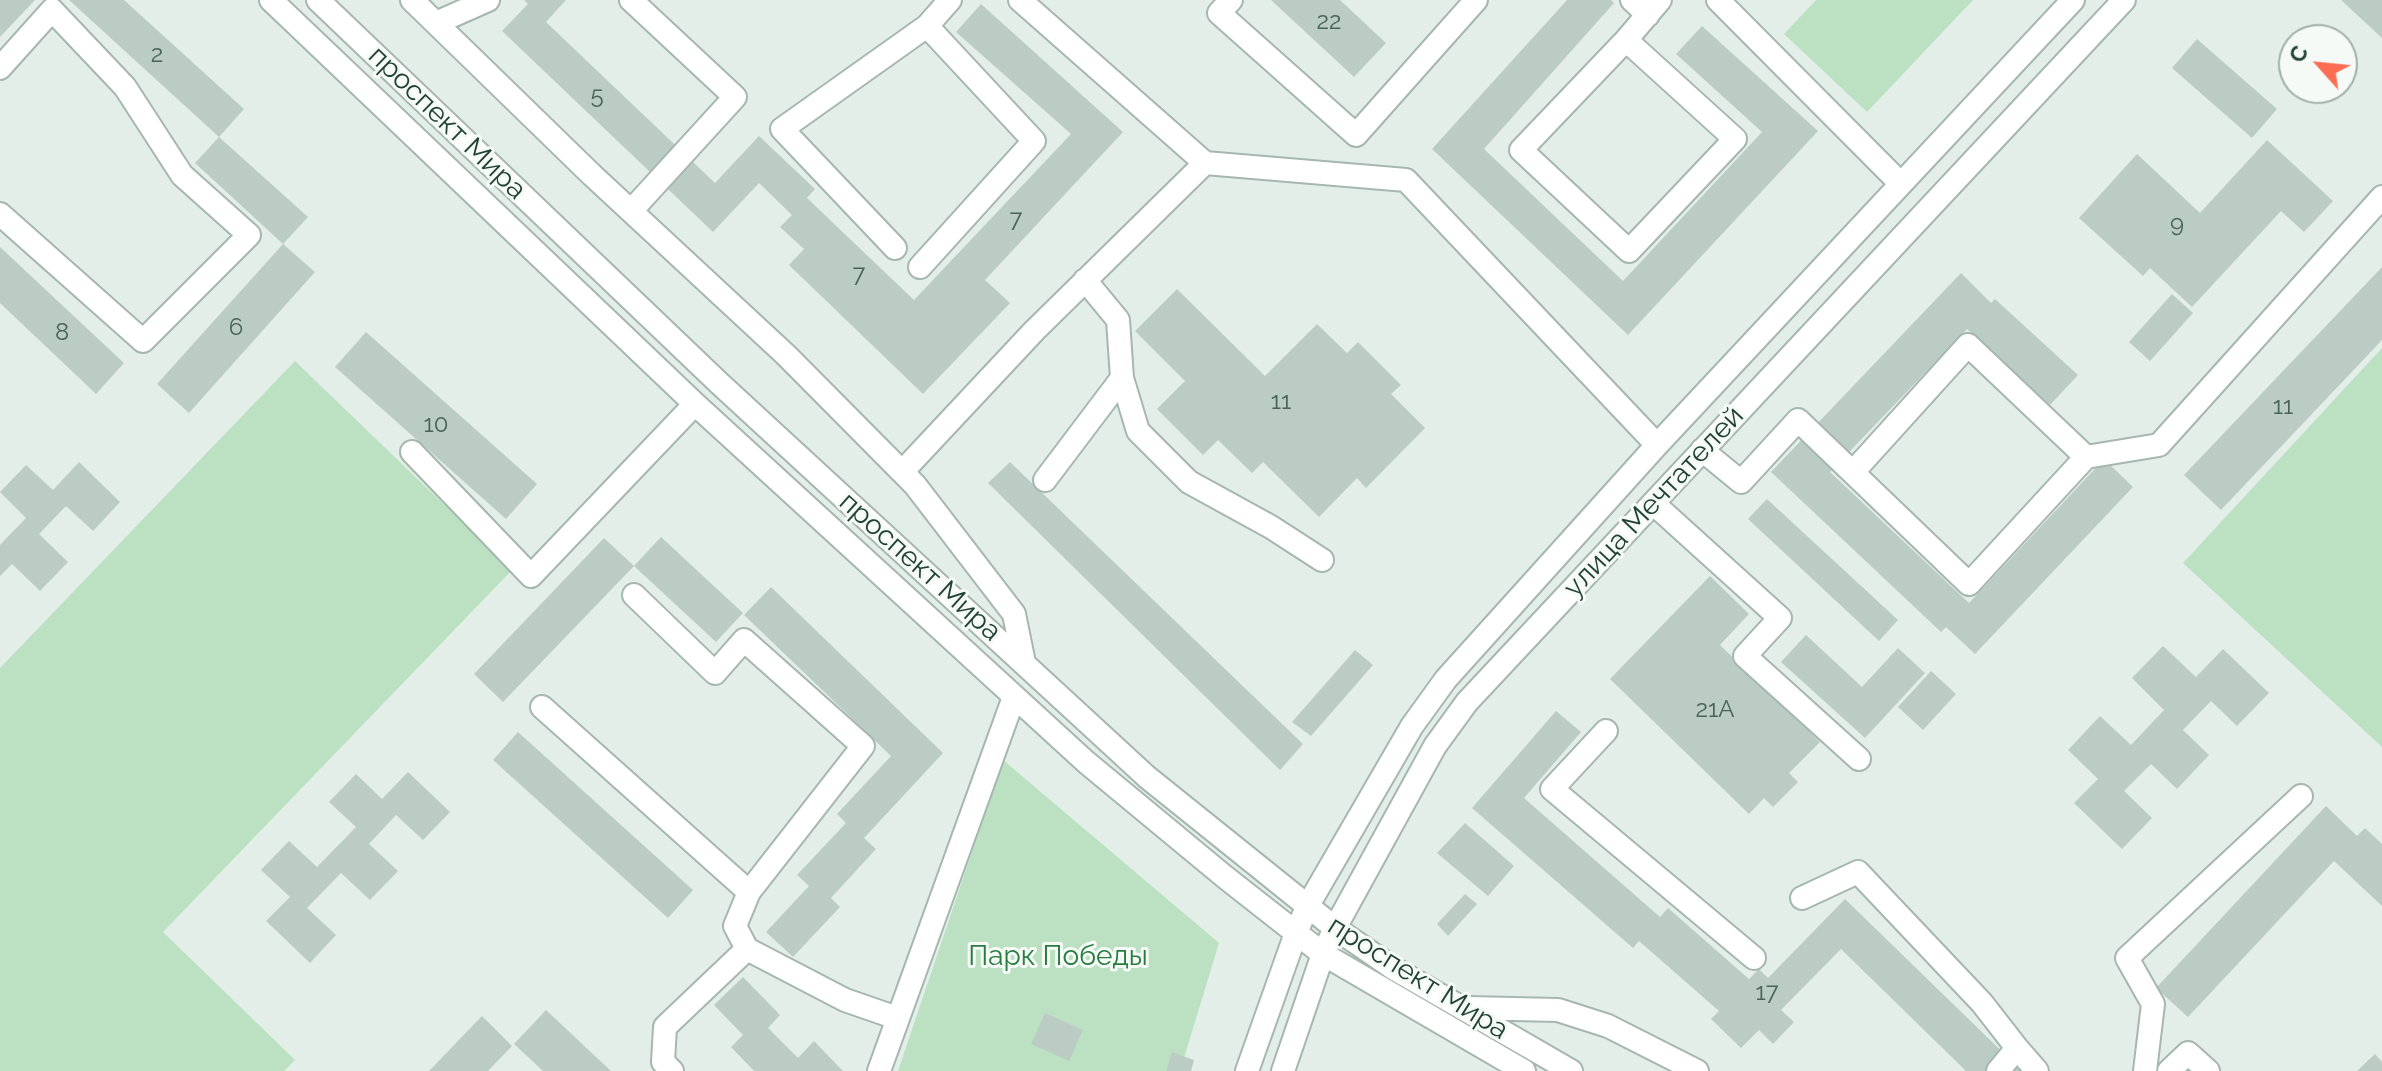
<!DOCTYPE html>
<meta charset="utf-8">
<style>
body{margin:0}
#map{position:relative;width:2382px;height:1071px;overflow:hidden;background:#e4eee8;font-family:Raleway,sans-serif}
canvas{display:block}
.north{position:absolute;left:2278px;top:24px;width:80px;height:80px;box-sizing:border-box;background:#f5faf7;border:2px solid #a0b0aa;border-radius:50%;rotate:297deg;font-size:22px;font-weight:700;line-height:32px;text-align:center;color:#214136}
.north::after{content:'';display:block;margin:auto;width:28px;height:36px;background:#fc6d54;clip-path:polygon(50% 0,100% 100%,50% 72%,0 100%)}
</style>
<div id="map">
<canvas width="2382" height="1071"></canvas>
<div class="north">С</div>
</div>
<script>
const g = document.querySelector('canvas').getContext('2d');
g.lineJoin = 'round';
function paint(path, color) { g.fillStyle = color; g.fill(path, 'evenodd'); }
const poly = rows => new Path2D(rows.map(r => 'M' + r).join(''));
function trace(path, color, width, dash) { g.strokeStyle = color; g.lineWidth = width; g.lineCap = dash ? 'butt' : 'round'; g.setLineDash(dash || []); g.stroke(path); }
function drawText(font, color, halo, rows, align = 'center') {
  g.font = font + ' Raleway,sans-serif'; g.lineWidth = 6; g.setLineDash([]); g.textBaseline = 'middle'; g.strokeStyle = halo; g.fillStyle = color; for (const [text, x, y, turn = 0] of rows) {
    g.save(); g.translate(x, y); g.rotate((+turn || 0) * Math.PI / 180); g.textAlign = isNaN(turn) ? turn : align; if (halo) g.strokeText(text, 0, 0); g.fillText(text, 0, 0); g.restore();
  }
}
paint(poly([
 [1816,0,1973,0,1867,112,1784,34],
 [2382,348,2382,747,2183,563],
 [295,361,512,570,163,932,295,1060,284,1071,0,1071,0,668],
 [1003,760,1219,943,1180,1071,898,1071]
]), '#bbe1c2');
paint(poly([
 [0,0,35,0,0,37],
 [69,0,124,0,244,109,219,137],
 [524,0,566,0,546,22,715,183,759,136,815,189,807,198,914,300,1071,134,956,32,981,4,1123,132,985,280,1010,303,923,394,789,265,804,249,780,227,792,215,759,183,713,232,502,31,528,4],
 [1271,0,1340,0,1386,43,1354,77],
 [1567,0,1611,0,1614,3,1484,149,1623,281,1762,132,1676,54,1702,26,1818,131,1628,335,1432,149],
 [2341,0,2382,0,2382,38],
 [2197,39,2277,109,2252,138,2172,68],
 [219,137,308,217,283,244,195,163],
 [2267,140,2333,201,2304,232,2281,211,2192,307,2150,268,2143,276,2079,218,2137,154,2200,213],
 [283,244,315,272,189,413,157,384],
 [0,247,124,363,96,394,0,303],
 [2382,267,2382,340,2221,510,2184,475],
 [1961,273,1991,303,1995,299,2078,375,2050,405,1967,329,1830,472,1969,603,2104,459,2133,487,1975,654,1946,627,1941,632,1771,472],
 [1177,289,1265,376,1317,324,1347,353,1358,342,1401,385,1391,394,1425,428,1366,488,1357,478,1319,517,1263,462,1252,473,1218,440,1203,455,1157,409,1185,381,1135,331],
 [2172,294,2193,313,2150,361,2129,342],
 [366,332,537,484,506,519,335,367],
 [79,462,120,502,93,531,66,506,39,534,68,562,40,591,12,564,0,576,0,545,26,518,0,492,26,465,53,490],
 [1010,462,1303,744,1280,770,988,483],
 [1767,499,1898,620,1879,641,1748,519],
 [661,537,743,613,716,642,634,566],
 [604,538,634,566,503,702,474,674],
 [1710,576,1749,614,1720,645,1820,742,1789,773,1798,782,1773,807,1764,798,1749,814,1610,679],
 [771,587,943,753,864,838,876,849,831,898,840,907,793,957,766,932,809,886,797,875,846,823,837,814,891,756,744,615],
 [1806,635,1862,687,1898,648,1925,673,1865,738,1781,662],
 [2163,646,2196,677,2223,649,2269,693,2237,726,2211,701,2183,730,2209,755,2177,789,2151,764,2124,791,2152,818,2122,849,2074,803,2098,779,2068,750,2100,716,2131,745,2164,710,2132,678],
 [1355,650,1373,665,1311,736,1292,722],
 [1931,671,1956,694,1923,730,1898,707],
 [1556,711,1581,732,1524,798,1660,917,1668,908,1749,979,1759,969,1768,978,1845,899,2022,1071,1966,1071,1841,949,1781,1010,1794,1022,1773,1044,1759,1030,1741,1048,1711,1019,1719,1011,1639,941,1633,948,1472,808],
 [518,732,693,890,668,918,493,760],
 [408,772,450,812,423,840,396,815,369,844,398,871,370,900,341,873,307,908,336,935,310,963,266,921,290,897,261,870,289,841,317,867,356,827,329,802,356,774,382,799],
 [2326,806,2357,836,2365,828,2382,844,2382,906,2334,861,2188,1017,2156,988],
 [1465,823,1514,866,1488,896,1437,853],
 [1465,894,1477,904,1448,936,1437,924],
 [743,977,780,1015,768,1028,798,1058,814,1041,843,1071,754,1071,731,1047,743,1035,714,1005],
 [546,1010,611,1071,543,1071,514,1044],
 [1045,1013,1083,1030,1069,1061,1031,1044],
 [482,1016,512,1046,488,1071,429,1071],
 [1172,1052,1194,1060,1191,1071,1166,1071],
 [2375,1054,2382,1062,2382,1071,2357,1071]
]), '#bbccc4');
const minor = poly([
 [271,0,695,404,1086,762,1225,877,1323,954,1524,1071],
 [318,0,719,383,1147,777,1335,928,1393,968,1571,1071],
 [412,0,592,175,786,355,915,485,1014,614,1024,663],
 [1020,0,1205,163],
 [1231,0,1219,13,1356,135,1476,0],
 [1632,0,1648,15],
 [1718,0,1900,183],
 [436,23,488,0],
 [1626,40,1735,139,1629,251,1521,150,1626,40,1660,0],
 [0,68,52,10,125,87,182,175,249,235,143,341,0,214],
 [631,211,735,97,631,0],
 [895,248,782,129,927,26,950,0],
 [920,267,1034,141,927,26],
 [1085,280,1118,320,1122,378,1138,431,1189,482,1271,527,1322,560],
 [1702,450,1741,482,1798,420,1969,584,2086,457,2159,445,2382,197],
 [412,452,531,576,695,404],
 [902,472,1034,331,1205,163,1406,180,1657,445],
 [1853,472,1968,345,2086,457],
 [1045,480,1122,378],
 [1654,504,1780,618,1745,656,1859,759],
 [634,595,715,673,744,640,863,746,749,892,735,926,747,949,845,1000,897,1018],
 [542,707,749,892],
 [1606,731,1552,789,1754,958],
 [1802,898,1858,872,1982,1003,2017,1048,1998,1071],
 [1468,1008,1558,1010,1608,1026,1697,1071],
 [2017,1048,2037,1071],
 [672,1071,663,1062,665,1027,747,949],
 [879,1071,1014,697],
 [1247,1071,1296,933,1307,907,1412,726,1446,679,1657,445,2073,0],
 [1283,1071,1323,954,1335,928,1435,746,1467,702,2124,0],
 [2145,1071,2153,1004,2127,958,2301,796],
 [2169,1071,2188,1053,2208,1071]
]);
trace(minor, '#a6b7af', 26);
trace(minor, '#fff', 22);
drawText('24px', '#48645a', null, [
 ["22",1329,22],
 ["2",157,55],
 ["5",597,96],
 ["7",1016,220],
 ["9",2177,225],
 ["7",859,275],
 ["6",236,328],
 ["8",62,333],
 ["11",1281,402],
 ["11",2283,407],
 ["10",436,425],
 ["21А",1715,710],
 ["17",1767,993]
]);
drawText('28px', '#214136', '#f5faf7', [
 ["проспект Мира",447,123,44],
 ["улица Мечтателей",1654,502,-47],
 ["проспект Мира",920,567,42],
 ["проспект Мира",1418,978,32]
]);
drawText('28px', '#287c41', '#f5faf7', [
 ["Парк Победы",1058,957]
]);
</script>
